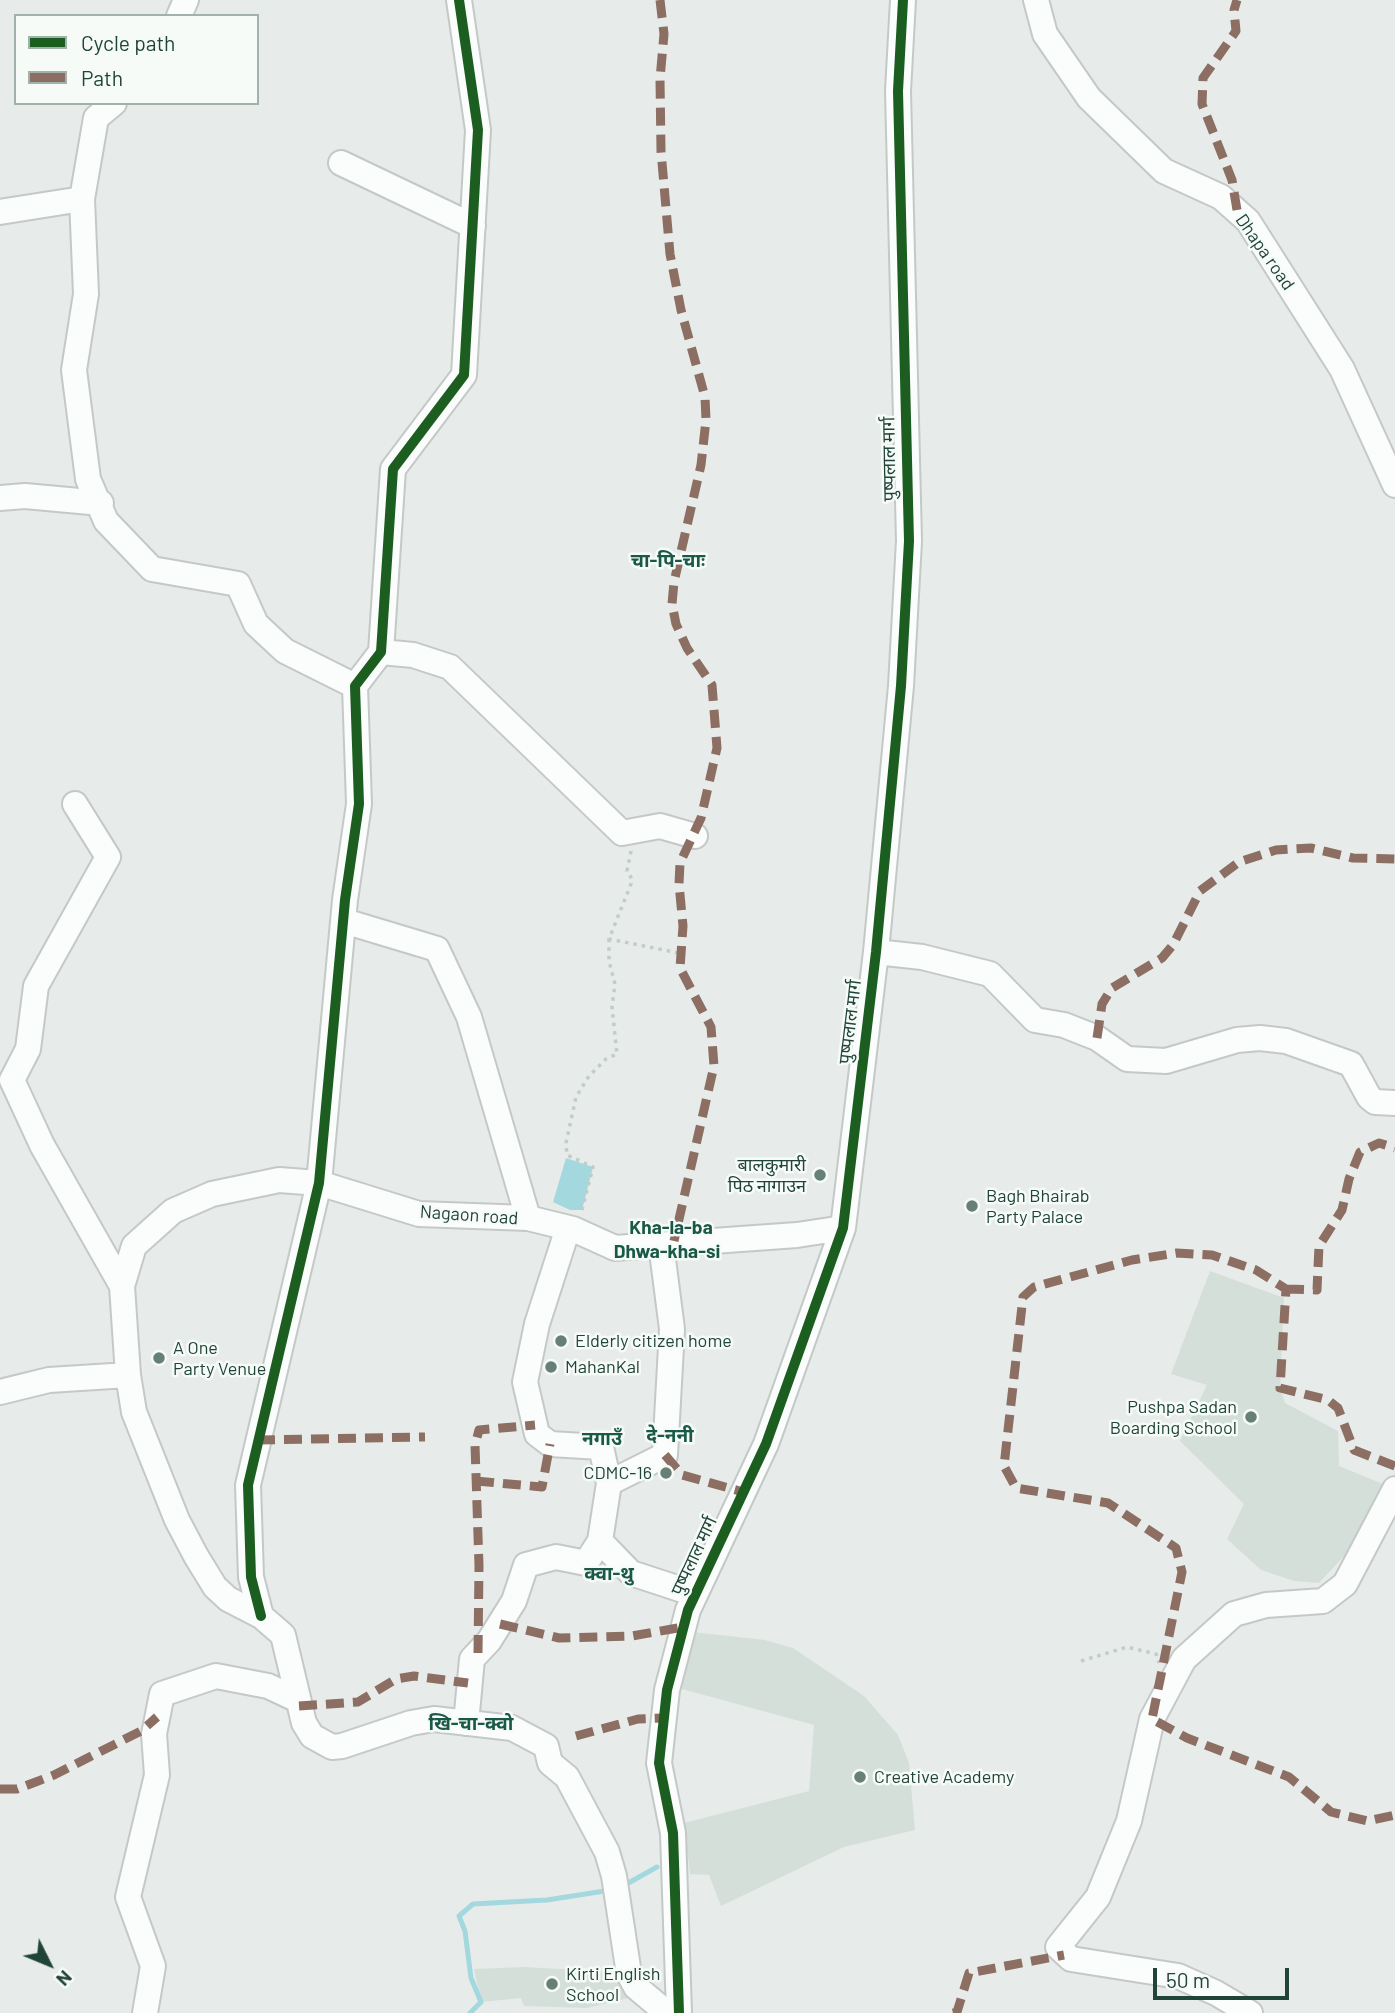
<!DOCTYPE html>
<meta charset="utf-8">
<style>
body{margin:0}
#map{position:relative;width:1395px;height:2013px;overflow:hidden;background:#e7ecea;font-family:Barlow,sans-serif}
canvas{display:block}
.legend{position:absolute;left:14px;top:14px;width:245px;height:91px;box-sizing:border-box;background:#f6fbf8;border:2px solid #a1b2ac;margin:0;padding:9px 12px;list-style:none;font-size:21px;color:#214439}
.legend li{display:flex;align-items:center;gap:14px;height:35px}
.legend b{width:35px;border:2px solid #a1b2ac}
.north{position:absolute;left:14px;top:1929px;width:70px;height:70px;-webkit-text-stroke:5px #f6fbf8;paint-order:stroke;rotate:133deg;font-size:19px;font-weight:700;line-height:28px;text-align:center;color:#214439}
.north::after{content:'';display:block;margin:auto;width:24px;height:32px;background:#214439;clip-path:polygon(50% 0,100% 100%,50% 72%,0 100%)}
.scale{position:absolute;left:1153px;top:1968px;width:136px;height:32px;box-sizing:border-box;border:4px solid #214439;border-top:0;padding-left:9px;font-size:21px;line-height:24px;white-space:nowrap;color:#214439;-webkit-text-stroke:5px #f6fbf8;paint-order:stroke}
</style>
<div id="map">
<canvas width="1395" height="2013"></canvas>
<ul class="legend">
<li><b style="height:9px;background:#1b5e20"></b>Cycle path</li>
<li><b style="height:9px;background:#8d6e63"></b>Path</li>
</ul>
<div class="north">N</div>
<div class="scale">50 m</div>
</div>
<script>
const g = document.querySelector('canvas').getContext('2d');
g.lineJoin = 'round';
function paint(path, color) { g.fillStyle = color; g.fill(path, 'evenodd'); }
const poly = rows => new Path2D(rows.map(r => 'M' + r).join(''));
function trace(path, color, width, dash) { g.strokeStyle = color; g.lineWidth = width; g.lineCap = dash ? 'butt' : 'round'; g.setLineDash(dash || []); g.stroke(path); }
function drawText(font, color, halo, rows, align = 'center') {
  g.font = font + ' Barlow,"Noto Sans Devanagari",sans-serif'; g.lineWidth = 5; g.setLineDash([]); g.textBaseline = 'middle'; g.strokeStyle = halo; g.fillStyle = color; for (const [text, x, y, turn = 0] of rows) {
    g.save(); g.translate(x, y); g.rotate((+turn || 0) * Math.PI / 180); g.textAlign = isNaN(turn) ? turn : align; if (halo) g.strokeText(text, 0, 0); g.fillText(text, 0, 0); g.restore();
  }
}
paint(poly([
 [1210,1271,1284,1298,1280,1388,1285,1403,1338,1431,1339,1466,1388,1486,1373,1525,1319,1583,1294,1581,1261,1570,1227,1539,1244,1504,1180,1441,1207,1385,1171,1374],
 [692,1632,765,1640,793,1648,864,1696,898,1735,909,1763,915,1830,844,1847,721,1906,709,1875,690,1874,684,1823,809,1791,814,1725,682,1689,684,1659],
 [523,1967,620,1972,633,1997,587,2008,524,2006,521,1998,481,2002,474,1969]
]), '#d4dfda');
paint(poly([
 [566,1158,593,1167,582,1210,570,1210,553,1202]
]), '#a3d8df');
trace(poly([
 [623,1886,657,1867],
 [470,2013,481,2002,471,1978,465,1931,459,1916,473,1904,547,1900,611,1890]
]), '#a3d8df', 5);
const minor = poly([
 [1036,0,1045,34,1089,98,1164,171,1221,197,1248,221,1342,369,1395,485],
 [179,16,186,0],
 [341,163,473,226],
 [82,199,86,294,74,370,88,479,106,521,152,569,238,584,256,624,285,651,355,686],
 [0,212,82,199,96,118,114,103],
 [0,498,25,496,101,503],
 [381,652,413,655,450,667,622,833,660,826,695,836],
 [344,921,437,949,469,1017,528,1218],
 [876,952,922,957,990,974,1035,1020,1064,1025,1097,1038,1127,1059,1166,1061,1237,1040,1260,1038,1286,1041,1351,1064,1369,1097,1375,1102,1395,1103],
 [12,1080,42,1145,122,1286,134,1246,173,1211,212,1194,279,1180,319,1183,419,1214,528,1218,573,1229,615,1248,797,1235,843,1228],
 [12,1080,28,1049,36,986,108,857,75,804],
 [568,1228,537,1324,525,1382,537,1434,550,1444,601,1447,609,1483],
 [661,1244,672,1329,665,1455,609,1483,600,1541,631,1573,695,1594],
 [128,1375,134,1412,177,1520,196,1556,215,1587,228,1599,261,1616,283,1635,304,1723,312,1736,332,1747,342,1746,411,1723,434,1719,512,1728,546,1746,550,1763,567,1777,607,1852,614,1876,629,1974,636,1987,667,2013],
 [0,1392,49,1380,128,1375,122,1286],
 [261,1616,251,1577,248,1485,319,1183,345,900,359,804,355,686,381,652,393,469,464,375,478,130,459,0],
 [466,1723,472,1659,489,1641,514,1601,526,1565,556,1557,586,1563,600,1541],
 [145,2013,153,1966,128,1897,157,1775,154,1734,162,1694,216,1676,268,1686,298,1700],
 [679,2013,673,1833,659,1763,667,1690,688,1610,766,1444,843,1228,876,952,901,686,909,541,898,91,903,0],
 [1250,2013,1216,1993,1178,1976,1071,1959,1058,1947,1098,1897,1129,1821,1152,1719,1184,1659,1234,1614,1266,1605,1323,1601,1345,1584,1395,1489]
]);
trace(minor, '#c4c9c7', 28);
trace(poly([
 [631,851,627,871,632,879,631,884,609,939,679,953],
 [582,1210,593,1167,567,1155,566,1143,576,1097,589,1076,606,1059,617,1054,612,1007,615,984,609,961,609,939],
 [1081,1661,1127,1647,1156,1654,1159,1663]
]), '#c2ccc9', 3.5, [3.5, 5]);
trace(minor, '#fbfcfc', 24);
trace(poly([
 [660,0,664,34,660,79,661,151,670,254,681,310,705,397,706,420,701,465,674,582,672,604,676,624,687,648,712,685,717,748,701,818,680,863,679,884,683,926,680,968,711,1027,714,1066,674,1241],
 [1237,210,1232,180,1202,104,1203,78,1236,31,1234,10,1237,0],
 [1097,1038,1102,1004,1112,988,1162,958,1173,945,1200,891,1239,862,1276,850,1311,848,1353,858,1395,859],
 [1286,1289,1317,1290,1319,1246,1342,1210,1349,1179,1360,1152,1379,1143,1395,1148],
 [257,1440,425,1437],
 [665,1455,682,1475,743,1492],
 [1395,1466,1354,1450,1338,1408,1328,1400,1280,1388,1286,1289,1256,1270,1212,1255,1177,1253,1132,1260,1034,1287,1023,1297,1004,1466,1016,1488,1108,1503,1176,1548,1182,1572,1152,1719,1187,1738,1289,1777,1331,1812,1368,1821,1395,1815],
 [476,1481,542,1487,550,1444],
 [500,1624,559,1638,632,1636,683,1627],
 [478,1653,479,1566,475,1445,479,1430,535,1425],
 [299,1706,358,1702,396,1679,414,1676,468,1683],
 [576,1736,638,1719,664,1718],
 [0,1789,17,1789,54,1775,141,1731,157,1717],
 [953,2013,957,2012,969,1973,1064,1955]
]), '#8d6e63', 9, [18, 9]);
trace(poly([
 [261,1616,251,1577,248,1485,319,1183,345,900,359,804,355,686,381,652,393,469,464,375,478,130,459,0],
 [679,2013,673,1833,659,1763,667,1690,688,1610,766,1444,843,1228,876,952,901,686,909,541,898,91,903,0]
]), '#1b5e20', 10);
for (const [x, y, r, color] of [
 [820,1175,7,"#667f77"],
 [972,1206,7,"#667f77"],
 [561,1341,7,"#667f77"],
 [159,1358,7,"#667f77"],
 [551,1367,7,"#667f77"],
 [1251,1417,7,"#667f77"],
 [666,1473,7,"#667f77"],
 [860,1777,7,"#667f77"],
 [552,1984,7,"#667f77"]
]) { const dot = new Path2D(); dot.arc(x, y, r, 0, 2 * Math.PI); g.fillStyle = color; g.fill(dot); trace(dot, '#f6fbf8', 2.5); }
drawText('18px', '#214439', '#f6fbf8', [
 ["Dhapa road",1265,252,55],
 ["पुष्पलाल मार्ग",889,459,-91],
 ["पुष्पलाल मार्ग",850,1022,-83],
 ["Nagaon road",469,1215,4],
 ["पुष्पलाल मार्ग",694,1556,-65]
]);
drawText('18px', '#214439', '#f6fbf8', [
 ["बालकुमारी",806,1165,"right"],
 ["पिठ नागाउन",806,1186,"right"],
 ["Bagh Bhairab",986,1196],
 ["Party Palace",986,1217],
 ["Elderly citizen home",575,1341],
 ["A One",173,1348],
 ["Party Venue",173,1369],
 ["MahanKal",565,1367],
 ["Pushpa Sadan",1237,1407,"right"],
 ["Boarding School",1237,1428,"right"],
 ["CDMC-16",652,1473,"right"],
 ["Creative Academy",874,1777],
 ["Kirti English",566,1974],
 ["School",566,1995]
], 'left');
drawText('bold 19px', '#1a5948', '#f6fbf8', [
 ["चा-पि-चाः",668,561],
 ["Kha-la-ba",671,1228],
 ["Dhwa-kha-si",667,1252],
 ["दे-ननी",670,1436],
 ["नगाउँ",602,1439],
 ["क्वा-थु",609,1574],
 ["खि-चा-क्वो",471,1724]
]);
</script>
